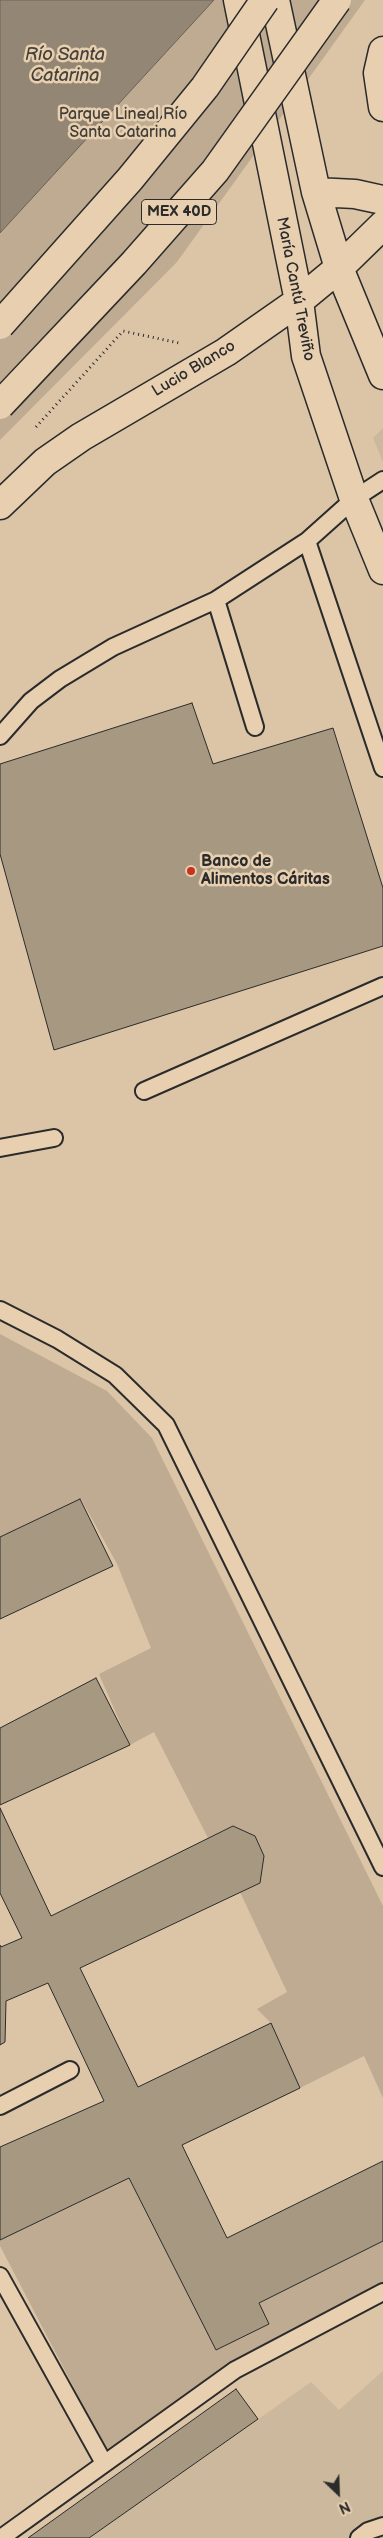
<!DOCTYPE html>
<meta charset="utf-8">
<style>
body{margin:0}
#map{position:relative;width:383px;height:2538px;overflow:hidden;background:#dcc5a7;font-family:"Balsamiq Sans",sans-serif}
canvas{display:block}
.north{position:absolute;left:313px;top:2468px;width:50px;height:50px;-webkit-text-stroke:4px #e7cfaf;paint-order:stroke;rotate:156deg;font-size:14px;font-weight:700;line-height:20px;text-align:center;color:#2b2b2b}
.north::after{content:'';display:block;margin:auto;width:18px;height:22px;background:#2b2b2b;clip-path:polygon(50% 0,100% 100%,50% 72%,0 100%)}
</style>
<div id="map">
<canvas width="383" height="2538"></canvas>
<div class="north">N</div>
</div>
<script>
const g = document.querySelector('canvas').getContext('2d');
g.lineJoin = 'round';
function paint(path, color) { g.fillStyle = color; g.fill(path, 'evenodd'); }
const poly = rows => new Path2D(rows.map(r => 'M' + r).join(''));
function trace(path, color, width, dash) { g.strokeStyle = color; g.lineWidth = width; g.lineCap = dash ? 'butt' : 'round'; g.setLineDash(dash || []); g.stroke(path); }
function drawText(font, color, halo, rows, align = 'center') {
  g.font = font + ' "Balsamiq Sans",sans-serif'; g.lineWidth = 5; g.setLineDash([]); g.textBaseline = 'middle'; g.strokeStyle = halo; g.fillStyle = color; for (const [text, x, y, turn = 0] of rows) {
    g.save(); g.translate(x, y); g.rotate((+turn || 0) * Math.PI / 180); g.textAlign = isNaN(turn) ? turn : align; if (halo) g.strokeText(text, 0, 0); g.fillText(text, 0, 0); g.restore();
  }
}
paint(poly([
 [383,428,383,462,373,438],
 [383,2371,383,2538,89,2538,311,2382,339,2410]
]), '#ccb89c');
paint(poly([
 [0,0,365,0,177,262,0,440],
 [0,1334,107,1391,152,1438,383,1906,383,2098,364,2056,300,2088,271,2023,257,2009,287,1992,240,1892,260,1883,264,1856,255,1836,233,1826,208,1838,154,1732,130,1745,99,1674,151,1648,117,1564,81,1499,0,1537],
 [129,2178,216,2350,268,2324,259,2303,383,2241,383,2282,291,2332,107,2451,0,2246,0,2240]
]), '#beab92');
const water = poly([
 [0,0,214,0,0,233,0,0]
]);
paint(water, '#948674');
trace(water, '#6a6257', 1);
const building = poly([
 [192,703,213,764,333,728,383,888,383,946,54,1050,0,854,0,764,192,703],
 [80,1499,113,1566,0,1619,0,1537,80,1499],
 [96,1678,130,1745,0,1805,0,1728,96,1678],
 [0,1808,51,1916,233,1826,255,1836,264,1856,260,1883,80,1968,138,2087,271,2023,300,2088,182,2145,227,2238,383,2161,383,2241,259,2303,269,2324,216,2350,129,2178,0,2240,0,2147,104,2101,48,1983,6,2001,5,2042,0,2045,0,1945,1,1947,22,1938,0,1893,0,1808],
 [236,2389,258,2419,89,2538,28,2538,236,2389]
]);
paint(building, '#a79882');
trace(building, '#2b2b2b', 1);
const service = poly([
 [307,541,383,768],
 [216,600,255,727],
 [0,736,31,701,60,679,113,647,216,600,307,541,354,499,383,480],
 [144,1091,383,986],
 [0,1148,54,1138],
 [0,1310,57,1339,115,1375,166,1425,383,1867],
 [0,2106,70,2070],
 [0,2276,104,2463],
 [1,2538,235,2370,383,2292],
 [359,2538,368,2531,383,2526]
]);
const minor = poly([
 [238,0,299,301,306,356,354,499,383,570],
 [275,0,316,192,339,268,383,375],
 [383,51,378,73,383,107],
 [316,192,355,194,383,200],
 [0,505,45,462,81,437,226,352,299,301,339,268,383,225]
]);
trace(service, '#2b2b2b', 20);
trace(minor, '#2b2b2b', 31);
trace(poly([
 [36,427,123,331,179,343]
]), '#2b2b2b', 3, [1, 4]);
trace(service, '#e7cfaf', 16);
trace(minor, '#e7cfaf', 28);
const motorwayBridge = poly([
 [0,325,130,179,205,87,265,0],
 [0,405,134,263,215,171,337,0]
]);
trace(motorwayBridge, '#2b2b2b', 31, []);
trace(motorwayBridge, '#e7cfaf', 28);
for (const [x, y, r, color] of [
 [191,871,5,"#c8321e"]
]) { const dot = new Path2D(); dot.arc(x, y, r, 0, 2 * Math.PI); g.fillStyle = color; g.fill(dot); trace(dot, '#e7cfaf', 2); }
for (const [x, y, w] of [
 [179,212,75]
]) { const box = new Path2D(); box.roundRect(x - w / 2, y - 12.5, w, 25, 4); g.fillStyle = '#e7cfaf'; g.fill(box); trace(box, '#2b2b2b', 1); }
drawText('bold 15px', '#2b2b2b', null, [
 ["MEX 40D",179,212]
]);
drawText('16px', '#413e3a', '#e7cfaf', [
 ["Parque Lineal Río",123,115],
 ["Santa Catarina",123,133]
]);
drawText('16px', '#2b2b2b', '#e7cfaf', [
 ["María Cantú Treviño",295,289,79],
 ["Lucio Blanco",194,369,-31]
]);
drawText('bold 16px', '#2b2b2b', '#e7cfaf', [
 ["Banco de",201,862],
 ["Alimentos Cáritas",201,880]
], 'left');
drawText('italic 18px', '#45423d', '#e7cfaf', [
 ["Río Santa",65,55],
 ["Catarina",65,76]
]);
</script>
